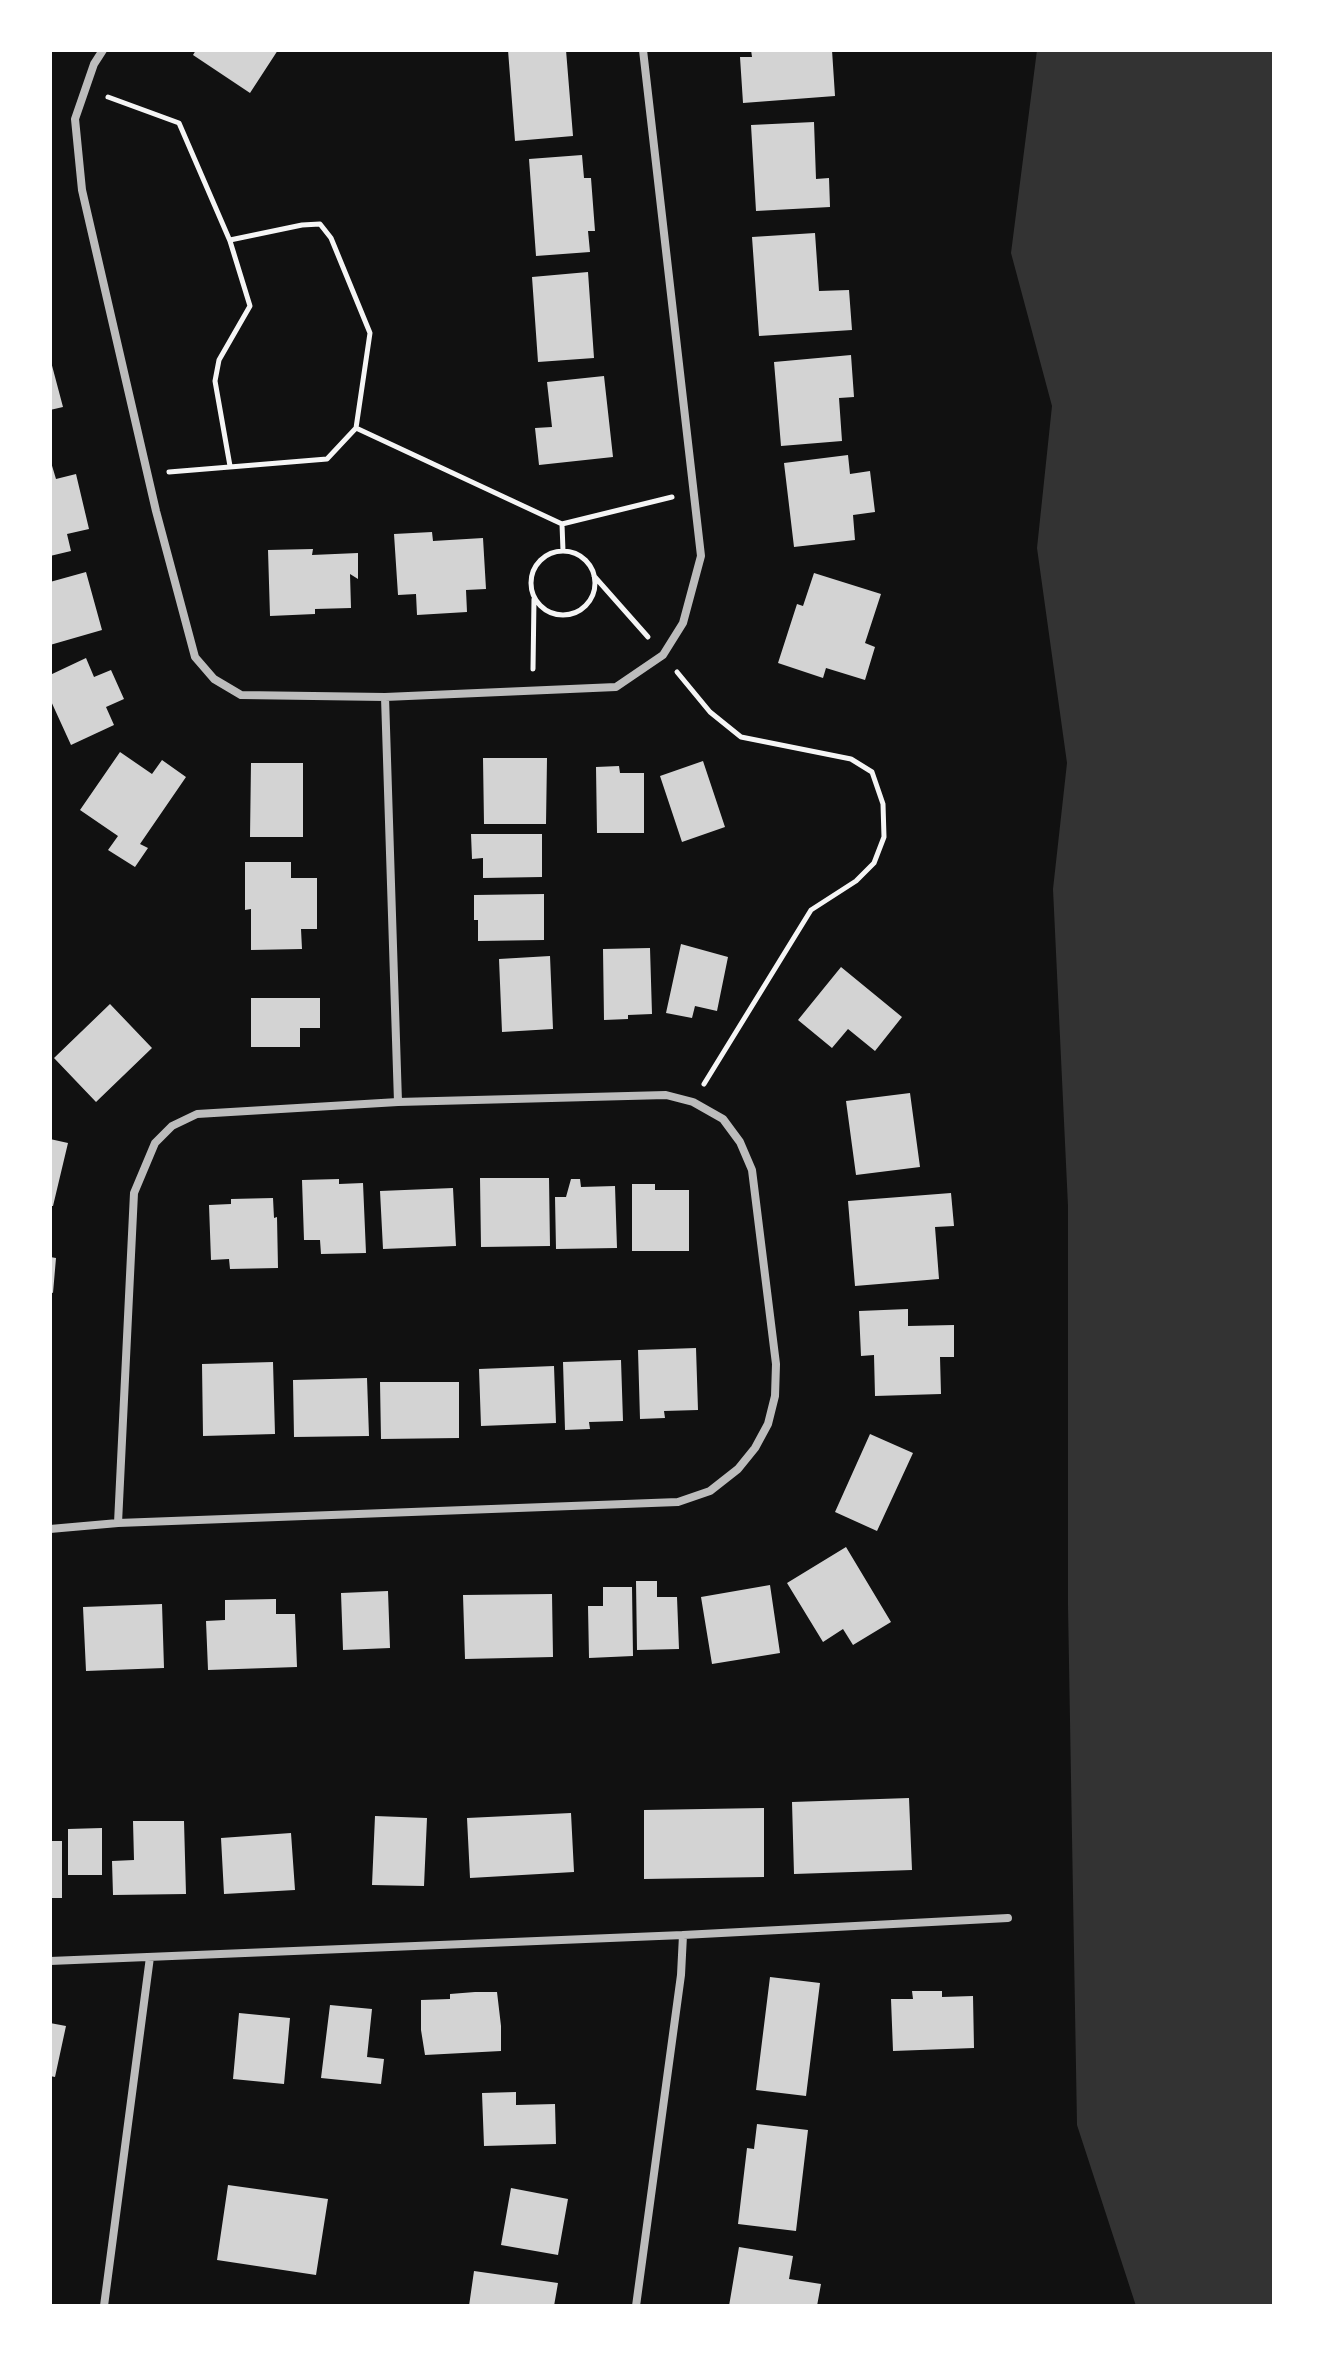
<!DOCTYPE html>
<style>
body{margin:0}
#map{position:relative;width:1324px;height:2356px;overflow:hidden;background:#111;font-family:"Public Sans",sans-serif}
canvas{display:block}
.frame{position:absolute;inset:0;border:52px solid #fff;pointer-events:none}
</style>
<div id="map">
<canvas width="1324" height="2356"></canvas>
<div class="frame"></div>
</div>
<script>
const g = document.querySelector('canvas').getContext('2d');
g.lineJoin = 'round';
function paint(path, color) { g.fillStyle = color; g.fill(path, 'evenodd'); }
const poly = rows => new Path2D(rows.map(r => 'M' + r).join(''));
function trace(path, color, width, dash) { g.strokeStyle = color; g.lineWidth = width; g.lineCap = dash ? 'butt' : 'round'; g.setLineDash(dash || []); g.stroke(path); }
paint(poly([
 [1037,50,1274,50,1274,2306,1136,2306,1077,2125,1068,1605,1068,1206,1053,889,1067,763,1037,548,1052,406,1011,253]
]), '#333');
paint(poly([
 [196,50,278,50,250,93,193,55],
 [508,50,566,50,573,136,515,141],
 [751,50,832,50,835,96,743,103,740,57,752,57],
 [814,122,816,179,829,178,830,207,756,211,751,125],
 [582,155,584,178,591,178,595,231,588,231,590,252,536,256,529,159],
 [815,233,819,291,849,290,852,330,759,336,752,237],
 [588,272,594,358,538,362,532,277],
 [851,355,854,397,839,398,842,441,781,446,774,362],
 [50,358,63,407,50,410],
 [604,376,613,457,539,465,535,428,552,427,547,382],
 [848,455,850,474,870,471,875,512,853,515,855,540,794,547,784,463],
 [50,459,56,479,76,474,89,529,67,534,71,551,50,556],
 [432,532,433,541,483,538,486,589,466,590,467,612,417,615,416,594,398,595,394,534],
 [313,549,312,555,358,553,358,579,350,574,351,608,315,609,315,614,270,616,268,550],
 [86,572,102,630,50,645,50,582],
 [814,573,881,594,865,643,875,647,865,680,826,668,823,678,778,663,797,604,803,606],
 [86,658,94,677,111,670,124,699,106,707,114,725,71,745,50,699,50,675],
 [120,752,152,774,162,760,186,777,140,844,148,848,135,867,108,850,118,836,80,810],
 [483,758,547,758,546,824,484,824],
 [703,761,725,827,682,842,660,776],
 [251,763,303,763,303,837,250,837],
 [619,766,620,773,644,773,644,833,597,833,596,767],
 [471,834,542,834,542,877,483,878,483,858,472,859],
 [245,862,291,862,291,878,317,878,317,929,301,929,302,949,251,950,251,909,245,910],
 [544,894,544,940,478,941,478,920,474,920,474,895],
 [681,944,728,957,717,1011,695,1006,692,1018,666,1013],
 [650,948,652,1014,628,1015,628,1019,604,1020,603,949],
 [550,956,553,1029,502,1032,499,959],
 [841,967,902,1017,875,1051,848,1029,832,1048,798,1020],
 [251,998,320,998,320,1028,300,1028,300,1047,251,1047],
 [110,1004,152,1048,96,1102,54,1058],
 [910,1093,920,1167,856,1175,846,1101],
 [50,1139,68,1143,53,1206,50,1206],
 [480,1178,549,1178,550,1246,481,1247],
 [339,1179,339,1184,363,1183,366,1253,321,1254,320,1240,304,1240,302,1180],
 [571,1179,580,1179,581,1187,615,1186,617,1248,556,1249,555,1197,566,1197],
 [632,1184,655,1184,655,1190,689,1190,689,1251,632,1251],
 [453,1188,456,1246,383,1249,380,1191],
 [951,1193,954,1226,935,1227,939,1279,855,1286,848,1201],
 [273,1198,274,1218,277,1217,278,1268,230,1269,229,1259,211,1260,209,1205,231,1204,231,1199],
 [50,1257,56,1258,53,1293,50,1292],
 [908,1309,908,1326,954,1325,954,1357,940,1357,941,1394,875,1396,874,1355,861,1356,859,1311],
 [696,1348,698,1410,664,1411,665,1418,640,1419,638,1350],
 [621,1360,623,1421,589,1422,590,1429,565,1430,563,1362],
 [273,1362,275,1434,203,1436,202,1364],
 [554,1366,556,1423,481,1426,479,1369],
 [367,1378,369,1436,294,1437,293,1380],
 [380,1382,459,1382,459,1438,381,1439],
 [870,1434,913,1453,877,1531,835,1512],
 [846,1547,891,1622,853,1645,843,1629,823,1642,787,1583],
 [636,1581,657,1581,657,1597,677,1597,679,1649,637,1650],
 [770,1585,780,1653,712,1664,701,1597],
 [603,1587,632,1587,633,1656,589,1658,588,1606,603,1606],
 [388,1591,390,1648,343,1650,341,1593],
 [552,1594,553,1657,465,1659,463,1595],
 [276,1599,276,1614,295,1614,297,1667,208,1670,206,1621,225,1620,225,1600],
 [162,1604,164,1668,86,1671,83,1607],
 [909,1798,912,1870,794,1874,792,1802],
 [764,1808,764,1877,644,1879,644,1810],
 [571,1813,574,1872,470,1878,467,1818],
 [375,1816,427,1818,424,1886,372,1885],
 [133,1821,184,1821,186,1894,113,1895,112,1861,134,1860],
 [102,1828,102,1875,68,1875,68,1829],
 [291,1833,295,1890,224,1894,221,1838],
 [50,1841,62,1841,62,1898,50,1898],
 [770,1977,820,1983,806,2096,756,2090],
 [912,1991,942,1991,942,1997,973,1996,974,2048,893,2051,891,1999,913,1999],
 [475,1992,497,1992,501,2026,501,2051,425,2055,421,2030,421,2000,450,1999,450,1994],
 [330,2005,372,2009,367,2057,384,2059,381,2084,321,2078],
 [239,2013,290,2018,284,2084,233,2079],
 [50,2023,66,2026,55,2077,50,2076],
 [516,2092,516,2105,555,2104,556,2144,484,2146,482,2093],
 [757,2124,808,2130,796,2231,738,2224,747,2148,754,2149],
 [228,2185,328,2199,316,2275,217,2260],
 [511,2188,568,2199,558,2255,501,2245],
 [739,2247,793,2256,789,2279,821,2284,817,2306,729,2306],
 [474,2271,558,2283,554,2306,469,2306]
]), '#d3d3d3');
trace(poly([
 [108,97,179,123,230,241,250,306,219,360,215,381,230,466],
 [230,240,302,225,320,224,331,238,370,333,356,428],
 [169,472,327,459,356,428,562,524,672,497],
 [562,524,563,551],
 '531 583a32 32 0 1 1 64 0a32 32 0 1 1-64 0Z',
 [594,576,648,637],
 [533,669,534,599],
 [677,672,710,712,741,737,851,759,872,772,883,804,884,837,874,863,856,881,811,910,704,1084]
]), '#f5f5f5', 5);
trace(poly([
 [103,50,94,64,75,119,82,190,156,511,195,657,214,679,241,695,385,697,616,687,663,655,683,623,701,556,643,50],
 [385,697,398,1102],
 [50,1529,118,1523,678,1502,710,1491,738,1469,755,1448,768,1424,775,1396,776,1364,752,1170,740,1142,723,1119,693,1102,666,1095,398,1102,197,1114,172,1126,155,1143,134,1193,118,1523],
 [50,1961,683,1935,1008,1918],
 [104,2306,150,1957],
 [636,2306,681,1975,683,1935]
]), '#bcbcbc', 8);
</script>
